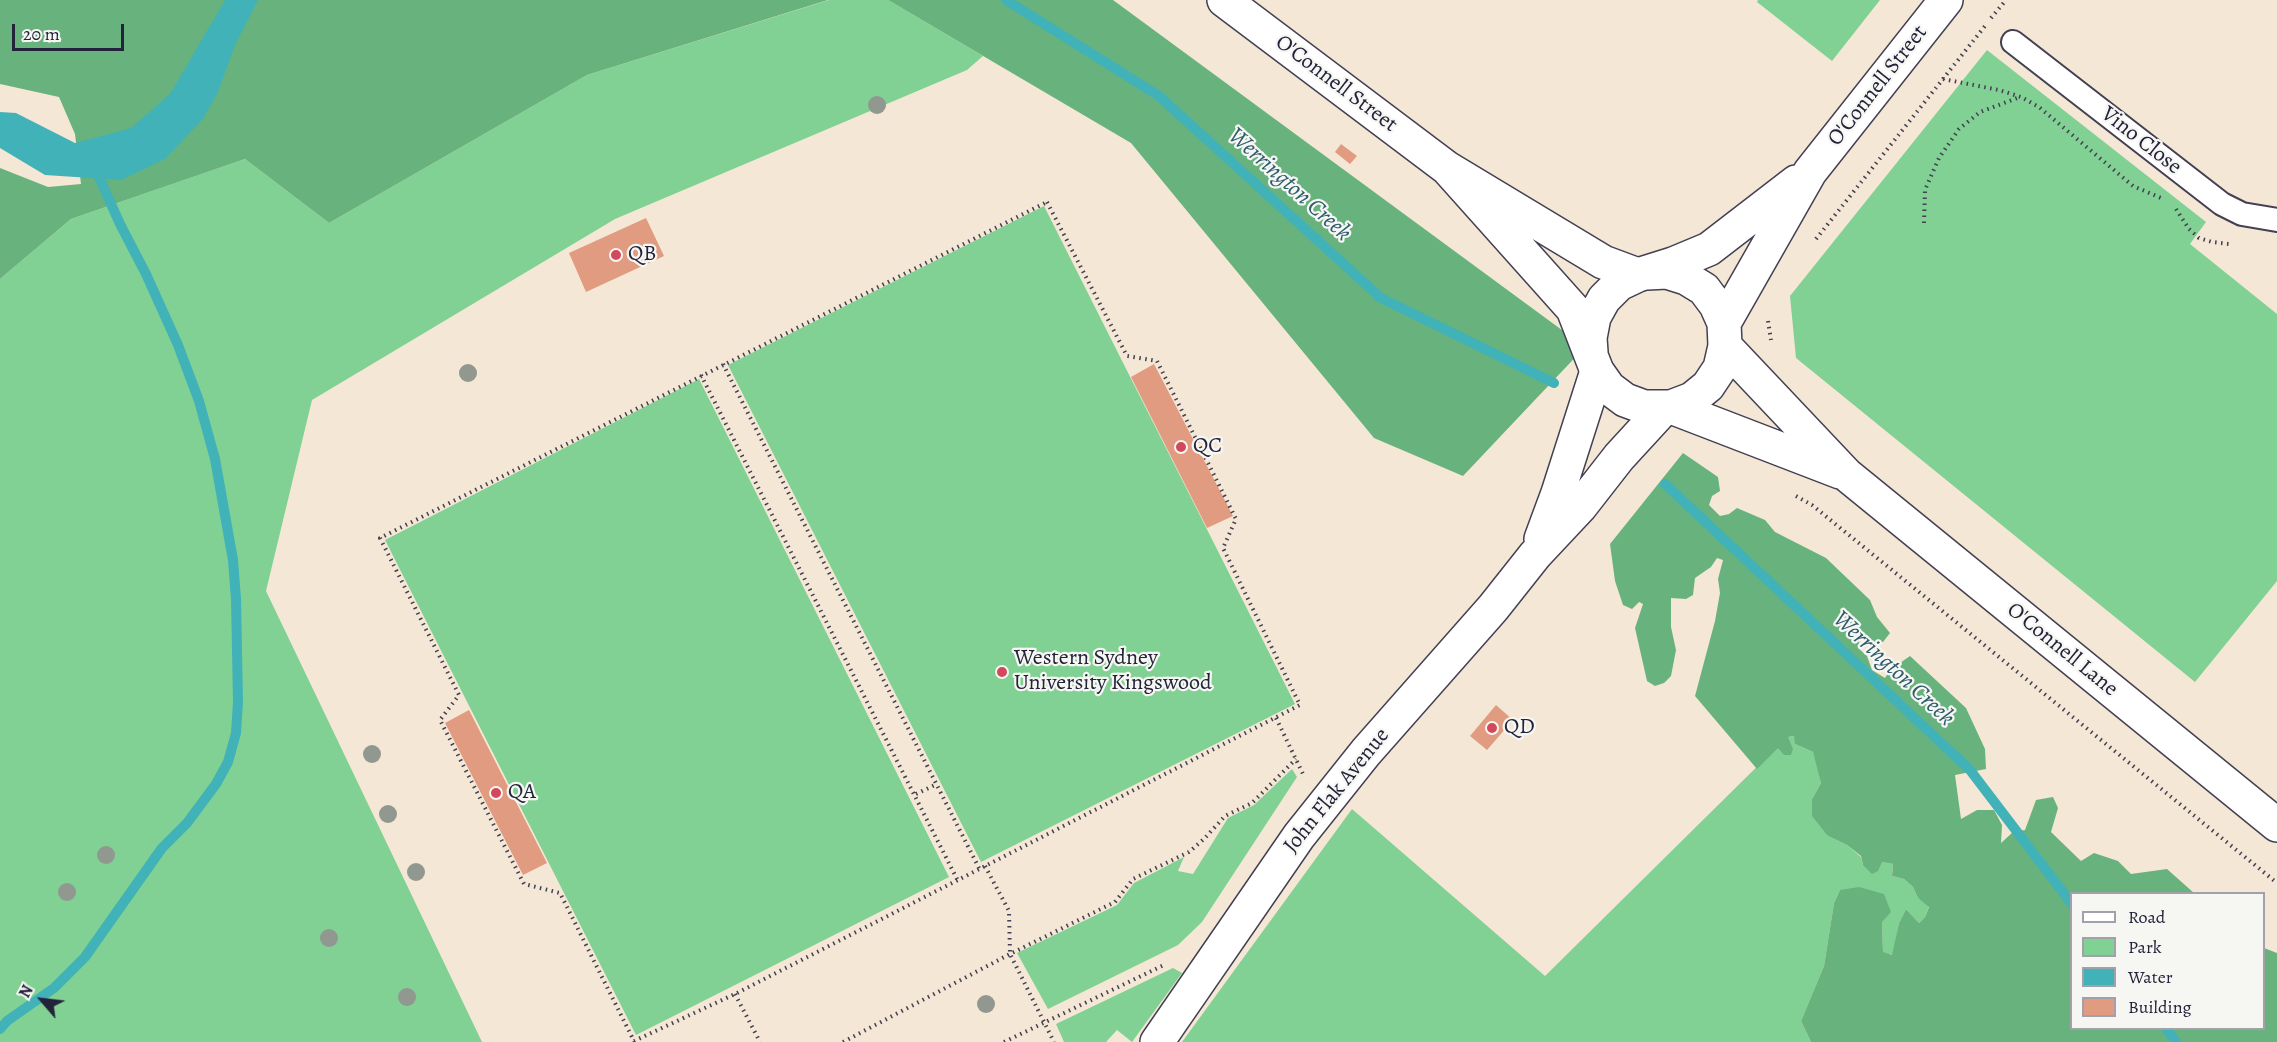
<!DOCTYPE html>
<style>
body{margin:0}
#map{position:relative;width:2277px;height:1042px;overflow:hidden;background:#f5e7d5;font-family:Alegreya,serif}
canvas{display:block}
.legend{position:absolute;left:2070px;top:892px;width:195px;height:138px;box-sizing:border-box;background:#f6f6f2;border:2px solid #a1a1a9;margin:0;padding:8px 10px;list-style:none;font-size:18px;color:#22223b}
.legend li{display:flex;align-items:center;gap:12px;height:30px}
.legend b{width:30px;border:2px solid #a1a1a9}
.north{position:absolute;left:12px;top:970px;width:60px;height:60px;-webkit-text-stroke:4px #f6f6f2;paint-order:stroke;rotate:298deg;font-size:16px;font-weight:700;line-height:24px;text-align:center;color:#22223b}
.north::after{content:'';display:block;margin:auto;width:21px;height:27px;background:#22223b;clip-path:polygon(50% 0,100% 100%,50% 72%,0 100%)}
.scale{position:absolute;left:12px;top:24px;width:112px;height:27px;box-sizing:border-box;border:3px solid #22223b;border-top:0;padding-left:8px;font-size:18px;line-height:21px;white-space:nowrap;color:#22223b;-webkit-text-stroke:4px #f6f6f2;paint-order:stroke}
</style>
<div id="map">
<canvas width="2277" height="1042"></canvas>
<ul class="legend">
<li><b style="height:8px;background:#fff"></b>Road</li>
<li><b style="height:16px;background:#80d193"></b>Park</li>
<li><b style="height:16px;background:#41b2b8"></b>Water</li>
<li><b style="height:16px;background:#e19b80"></b>Building</li>
</ul>
<div class="north">N</div>
<div class="scale">20 m</div>
</div>
<script>
const g = document.querySelector('canvas').getContext('2d');
g.lineJoin = 'round';
function paint(path, color) { g.fillStyle = color; g.fill(path, 'evenodd'); }
const poly = rows => new Path2D(rows.map(r => 'M' + r).join(''));
function trace(path, color, width, dash) { g.strokeStyle = color; g.lineWidth = width; g.lineCap = dash ? 'butt' : 'round'; g.setLineDash(dash || []); g.stroke(path); }
function drawText(font, color, halo, rows, align = 'center') {
  g.font = font + ' Alegreya,serif'; g.lineWidth = 4.5; g.setLineDash([]); g.textBaseline = 'middle'; g.strokeStyle = halo; g.fillStyle = color; for (const [text, x, y, turn = 0] of rows) {
    g.save(); g.translate(x, y); g.rotate((+turn || 0) * Math.PI / 180); g.textAlign = isNaN(turn) ? turn : align; if (halo) g.strokeText(text, 0, 0); g.fillText(text, 0, 0); g.restore();
  }
}
paint(poly([
 [829,0,888,0,983,56,967,70,615,219,312,400,266,591,482,1042,0,1042,0,279,71,219,245,159,329,223,587,75],
 [1758,0,1880,0,1832,61,1757,2],
 [1987,50,2206,222,2190,244,2277,314,2277,581,2195,682,1796,358,1790,296],
 [1044,206,1295,704,981,862,728,365],
 [699,379,949,877,636,1035,385,540],
 [1795,736,1795,744,1813,752,1818,767,1821,783,1812,799,1828,836,1847,845,1861,857,1863,865,1882,862,1893,864,1892,876,1904,879,1913,887,1918,898,1929,906,1925,917,1919,923,1906,909,1899,923,1893,955,1883,953,1882,922,1840,890,1834,903,1824,966,1801,1021,1811,1042,1182,1042,1352,809,1545,976,1787,737],
 [1292,769,1297,777,1202,922,1178,945,1048,1009,1017,953,1117,905,1134,883,1184,857,1178,871,1193,874,1228,818,1254,805],
 [1173,968,1182,973,1132,1042,1117,1030,1106,1042,1064,1042,1056,1024]
]), '#80d193');
paint(poly([
 [0,0,828,0,587,75,329,223,245,159,71,219,0,279,0,168,48,187,81,184,75,134,59,97,0,84],
 [888,0,1113,0,1585,347,1463,476,1374,438,1131,143],
 [1683,453,1718,477,1720,491,1712,496,1709,505,1720,516,1729,514,1737,508,1765,520,1775,532,1826,558,1870,600,1877,617,1890,633,1883,642,1870,643,1860,638,1858,648,1867,656,1872,670,1885,678,1890,670,1910,656,1966,708,1985,749,1986,769,1955,775,1961,819,1977,810,1994,810,2002,825,2001,843,2013,832,2025,830,2036,800,2053,797,2058,808,2051,832,2081,861,2094,853,2118,861,2131,874,2167,869,2194,893,2072,894,2072,1028,2264,1028,2264,948,2277,953,2277,1042,1811,1042,1801,1021,1824,966,1834,903,1840,890,1859,887,1884,894,1891,912,1882,922,1883,952,1892,955,1899,923,1906,909,1919,923,1925,917,1929,907,1918,898,1913,887,1904,879,1892,876,1893,864,1882,862,1878,871,1872,874,1863,865,1861,856,1847,845,1828,836,1812,816,1812,799,1821,783,1813,752,1795,744,1794,736,1788,737,1793,749,1791,755,1784,755,1778,748,1757,769,1695,696,1715,621,1720,593,1718,579,1723,560,1717,558,1711,567,1695,578,1693,595,1686,599,1671,598,1671,627,1676,650,1671,676,1664,683,1655,686,1647,681,1635,628,1643,604,1639,602,1632,609,1623,605,1615,581,1610,544]
]), '#68b37d');
paint(poly([
 [225,0,258,0,235,45,218,92,203,119,165,159,121,180,45,175,0,148,0,112,16,113,75,143,131,128,170,94]
]), '#41b2b8');
trace(poly([
 [1006,0,1159,96,1381,298,1554,383],
 [1665,484,1970,770,2072,904],
 [2166,1028,2176,1042],
 [0,1029,7,1021,54,988,85,957,162,848,187,823,216,784,228,762,236,733,238,702,236,599,233,560,215,459,199,401,178,345,146,274,120,224,94,166]
]), '#41b2b8', 10);
paint(poly([
 [1341,144,1357,156,1350,164,1335,152],
 [646,218,664,256,586,292,569,253],
 [1154,364,1233,516,1207,528,1131,377],
 [1496,705,1513,720,1487,750,1470,736],
 [469,710,547,863,523,875,445,723]
]), '#e19b80');
const lane = poly([
 [2013,42,2222,204,2242,214,2277,220]
]);
const street = poly([
 [1541,539,1558,493,1597,371],
 [1157,1042,1299,836,1366,752,1493,608,1535,555,1580,507,1619,457,1664,408]
]);
const secondary = poly([
 [1224,0,1447,168,1603,262,1638,275],
 [1447,168,1573,309,1597,371,1609,388,1625,400,1644,407,1671,407,1692,399,1708,386,1720,368,1725,346,1724,323,1716,305,1704,289,1686,278,1667,272,1647,273],
 [1724,323,1810,172,1946,0],
 [1725,346,1847,475,2277,825],
 [1591,352,1590,338,1594,317,1604,299,1619,284,1638,275,1673,264,1709,249,1796,182],
 [1671,407,1840,472]
]);
trace(lane, '#424052', 26);
trace(street, '#424052', 36);
trace(secondary, '#424052', 36);
trace(poly([
 [1991,18,2006,0],
 [1943,79,1999,90,2021,97,2039,107,2133,186,2161,198],
 [1047,202,1127,356,1157,361,1236,519,1223,548,1300,705,735,994,634,1041,560,893,524,884,440,720,459,695,380,538,1047,202],
 [2176,209,2189,229,2199,238,2212,242,2229,244],
 [1924,223,1925,190,1939,158,1959,129,1980,112,2020,97],
 [1816,239,1985,26],
 [1768,321,1771,340],
 [723,364,980,870],
 [701,375,958,881],
 [1796,496,1812,505,2277,883],
 [1276,718,1303,774],
 [916,794,937,784],
 [985,866,1009,911,1010,954,1054,1042],
 [735,994,760,1042],
 [843,1042,1010,954,1115,902,1133,879,1189,852,1204,839,1225,816,1252,803,1296,759],
 [1004,1042,1166,964]
]), '#424052', 4, [1.5, 4.5]);
trace(lane, '#fff', 22);
trace(street, '#fff', 33);
trace(secondary, '#fff', 33);
g.fillStyle = '#90988f';
for (const [x, y] of [
 [877,105],
 [468,373],
 [372,754],
 [388,814],
 [106,855],
 [416,872],
 [67,892],
 [329,938],
 [407,997],
 [986,1004]
]) { g.beginPath(); g.arc(x, y, 9, 0, 2 * Math.PI); g.fill(); }
for (const [x, y, r, color] of [
 [616,255,6,"#d1495b"],
 [1181,447,6,"#d1495b"],
 [1002,672,6,"#d1495b"],
 [1492,728,6,"#d1495b"],
 [496,793,6,"#d1495b"]
]) { const dot = new Path2D(); dot.arc(x, y, r, 0, 2 * Math.PI); g.fillStyle = color; g.fill(dot); trace(dot, '#f6f6f2', 2); }
drawText('22px', '#22223b', '#f6f6f2', [
 ["O'Connell Street",1336,84,37],
 ["O'Connell Street",1878,86,-52],
 ["Vino Close",2141,141,38],
 ["O'Connell Lane",2062,650,39],
 ["John Flak Avenue",1337,791,-51]
]);
drawText('22px', '#22223b', '#f6f6f2', [
 ["QB",628,255],
 ["QC",1193,447],
 ["Western Sydney",1014,659],
 ["University Kingswood",1014,684],
 ["QD",1504,728],
 ["QA",508,793]
], 'left');
drawText('italic 24px', '#2e5c6d', '#f6f6f2', [
 ["Werrington Creek",1289,185,42],
 ["Werrington Creek",1893,669,43]
]);
</script>
